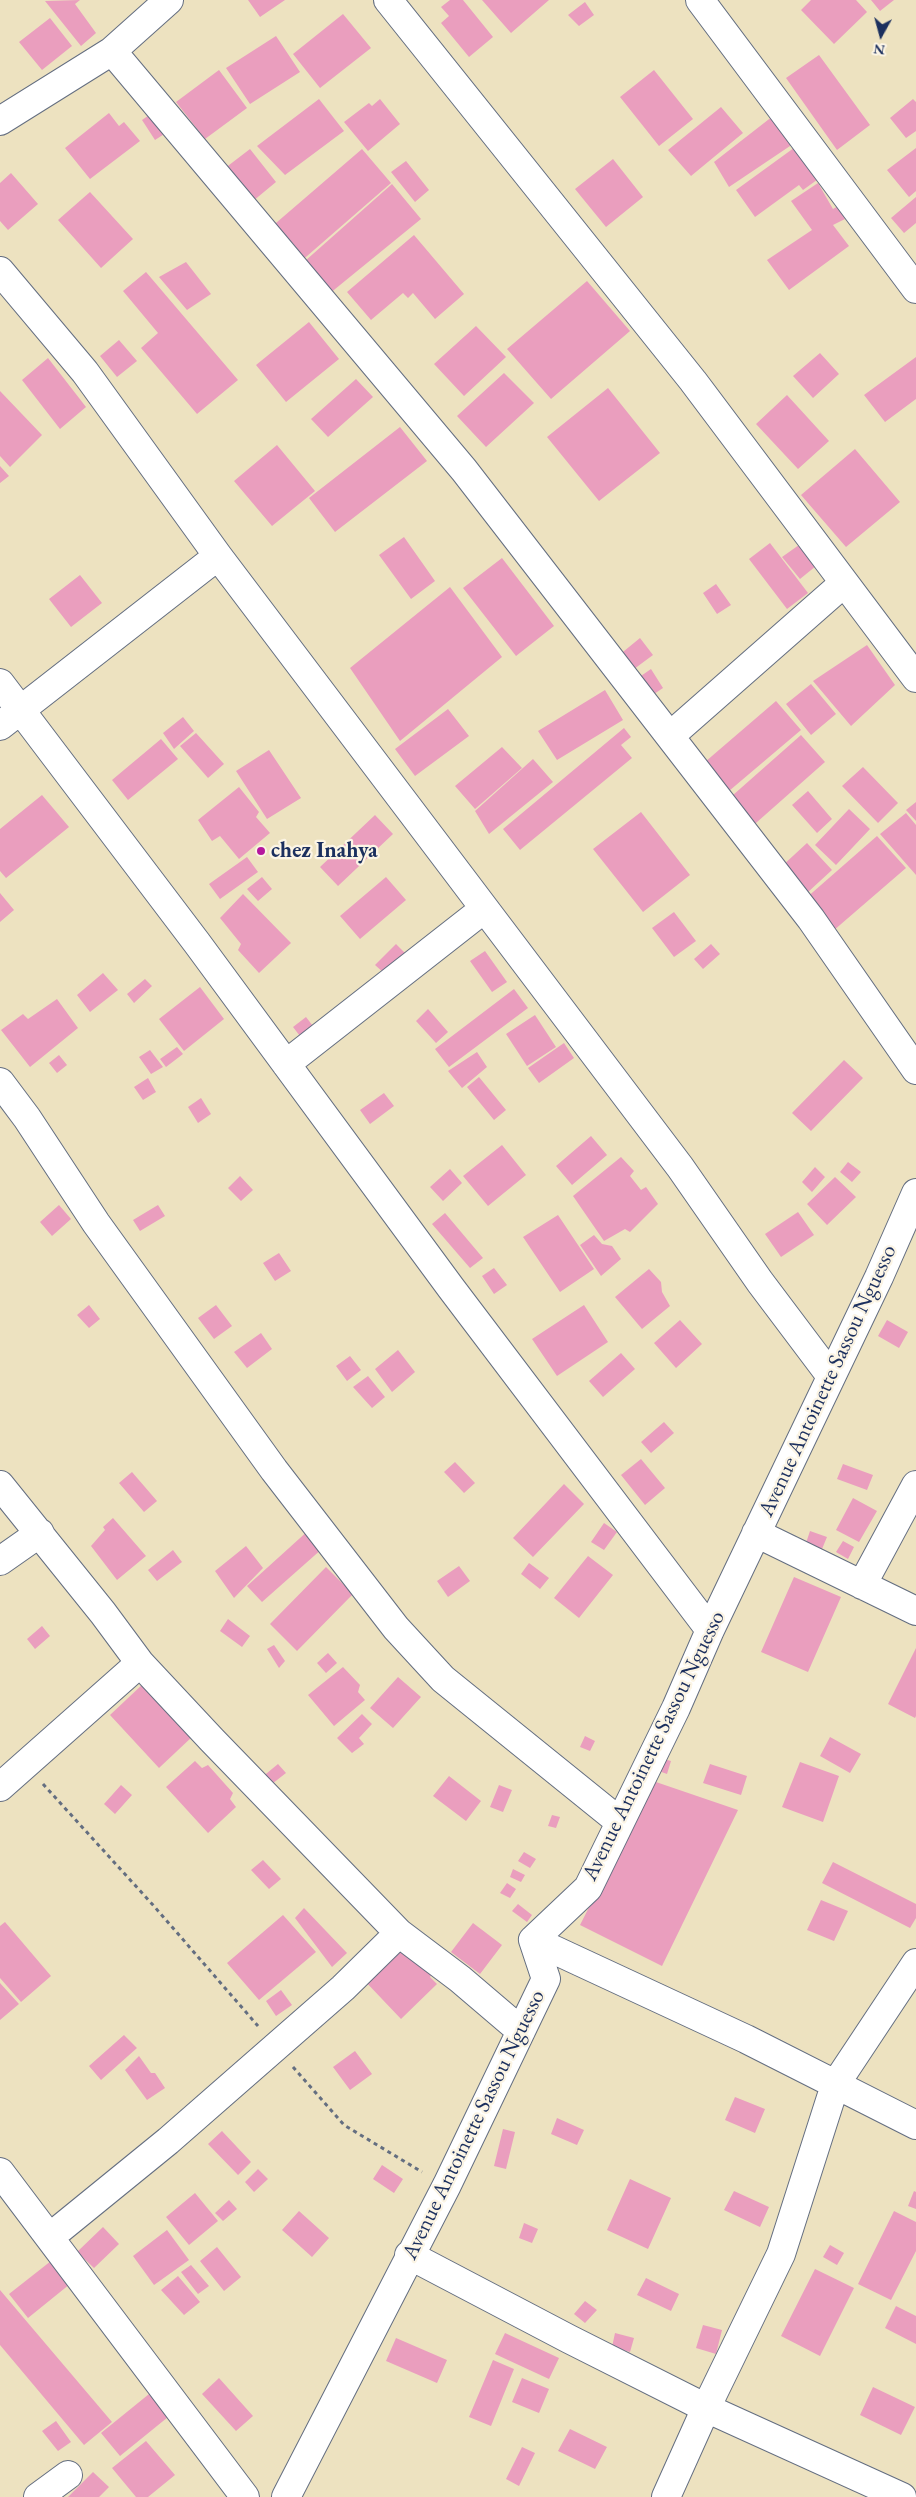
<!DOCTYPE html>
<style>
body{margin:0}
#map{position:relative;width:916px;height:2497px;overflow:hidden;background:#ede2c0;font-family:"EB Garamond",serif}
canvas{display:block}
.north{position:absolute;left:856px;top:10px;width:50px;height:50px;-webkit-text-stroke:4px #fcf5e5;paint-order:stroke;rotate:187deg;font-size:14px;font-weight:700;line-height:20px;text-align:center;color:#1b2f5e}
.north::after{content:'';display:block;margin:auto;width:18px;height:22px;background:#1b2f5e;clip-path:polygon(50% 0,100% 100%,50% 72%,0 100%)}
</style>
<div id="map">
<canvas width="916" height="2497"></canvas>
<div class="north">N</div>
</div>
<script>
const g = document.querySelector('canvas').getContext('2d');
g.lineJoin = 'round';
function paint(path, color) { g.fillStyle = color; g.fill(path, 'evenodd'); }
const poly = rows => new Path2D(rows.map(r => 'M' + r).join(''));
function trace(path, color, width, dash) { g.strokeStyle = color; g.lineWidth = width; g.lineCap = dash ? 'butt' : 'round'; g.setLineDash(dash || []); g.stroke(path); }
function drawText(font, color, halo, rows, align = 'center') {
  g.font = font + ' "EB Garamond",serif'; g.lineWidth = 4.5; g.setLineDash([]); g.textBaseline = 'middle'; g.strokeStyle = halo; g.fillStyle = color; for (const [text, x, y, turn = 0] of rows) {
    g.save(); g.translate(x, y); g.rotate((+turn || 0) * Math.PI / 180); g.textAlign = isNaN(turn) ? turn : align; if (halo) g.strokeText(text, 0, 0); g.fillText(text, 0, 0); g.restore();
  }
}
paint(poly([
 [80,0,75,4,96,33,81,46,45,1],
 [248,0,285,0,260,17],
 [450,0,463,0,493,37,469,57,441,23,449,16,441,7],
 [482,0,549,0,511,33],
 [811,0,856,0,867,12,834,44,801,10],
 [871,0,894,0,880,11],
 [585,2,594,15,579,26,568,15],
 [343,14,371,48,320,88,293,54],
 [50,18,72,46,42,70,19,42],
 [276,36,300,72,250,104,226,68],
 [819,55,870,125,837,150,786,78],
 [219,70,247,108,205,139,176,102],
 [654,70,693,119,659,146,620,97],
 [319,99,344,131,285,175,257,146],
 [380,99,400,124,368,151,344,122,369,103,372,106],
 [913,99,916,102,916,131,906,138,890,118],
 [721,107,743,133,691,176,668,150],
 [158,109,172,129,155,140,142,120],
 [109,113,119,126,124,122,140,141,90,179,65,148],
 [773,116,793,144,729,187,714,162],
 [798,145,821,177,803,190,799,185,755,217,736,190],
 [916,148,916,191,909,197,887,170],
 [250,149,276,182,247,206,220,172],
 [362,149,391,183,299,263,269,229],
 [613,159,643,197,606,227,575,189],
 [406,161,429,190,415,202,391,172],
 [11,173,38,204,8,230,0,221,0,183],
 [818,183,833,209,838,206,845,219,833,225,849,246,789,290,767,260,812,230,791,201],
 [392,184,421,219,329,294,305,261],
 [90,192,133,239,101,268,58,220],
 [916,197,916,223,904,233,891,218],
 [414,235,464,294,435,319,413,293,408,298,403,293,371,320,347,292],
 [186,262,211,294,187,310,159,277],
 [146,272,238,380,197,414,141,348,158,333,123,291],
 [587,281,630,331,551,399,507,349],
 [309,322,339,359,286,402,256,365],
 [476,326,506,357,464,396,434,364],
 [119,340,137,361,117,377,100,356],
 [820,353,839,374,813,398,793,376],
 [916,357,916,399,885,422,864,395],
 [48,358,86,407,60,429,22,380],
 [504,373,534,403,486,447,457,416],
 [356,379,373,397,328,437,311,419],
 [608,388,660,453,599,501,547,437],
 [0,391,42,435,10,467,0,456],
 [787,395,829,441,798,469,756,424],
 [400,427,427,461,335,532,309,498],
 [277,445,315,491,272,526,234,481],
 [855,449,900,502,846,547,801,495],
 [0,466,9,476,0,483],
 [404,537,435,581,411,599,379,555],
 [770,543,808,593,787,609,749,559],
 [799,545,816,566,800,579,782,557],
 [502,558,554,626,516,656,463,588],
 [80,575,102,603,71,627,49,599],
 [716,584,731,605,717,614,703,593],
 [450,587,502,657,400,741,350,668],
 [640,638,653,655,630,672,618,656],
 [867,645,895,685,851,726,813,681],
 [651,669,663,688,651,696,638,678],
 [811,684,836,714,811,735,786,704],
 [605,690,623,720,557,760,538,731],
 [776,701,801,730,729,791,705,762],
 [448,709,469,736,415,776,395,749],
 [183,717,194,731,174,749,163,733],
 [624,728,631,737,621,745,632,758,520,850,503,829],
 [196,733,224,764,208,778,180,746],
 [801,735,825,762,748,830,724,803],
 [161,739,178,759,128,800,112,780],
 [502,747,522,768,475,809,455,786],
 [269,750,301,798,267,819,236,771],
 [533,759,553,782,489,834,475,811],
 [863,767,898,803,878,823,842,786],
 [239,787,259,812,256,817,270,833,239,859,220,836,212,841,198,820],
 [808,791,832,819,817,833,792,805],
 [42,795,69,827,6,878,0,871,0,829],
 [916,802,916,821,906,810],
 [849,809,870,829,836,865,815,845],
 [641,812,690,875,643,912,593,849],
 [906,813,916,825,916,875,880,834],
 [375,815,393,834,338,886,320,867],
 [877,836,906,868,833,931,805,899],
 [807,843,832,870,807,893,781,867],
 [247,857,258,872,220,899,209,884],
 [262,877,272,889,258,901,247,889],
 [386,877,406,900,360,939,340,916],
 [0,893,14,910,0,922],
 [243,894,291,943,259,973,238,950,241,944,220,918],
 [674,912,696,941,674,957,652,928],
 [396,944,405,953,384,973,375,965],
 [711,944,720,954,703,969,694,959],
 [485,951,507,982,492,992,470,961],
 [103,973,118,990,90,1012,77,995],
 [145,979,152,986,134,1003,127,994],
 [200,987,224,1019,184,1051,159,1019],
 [514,989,528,1008,449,1067,435,1049],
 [57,999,78,1028,30,1067,1,1030,23,1014,28,1019],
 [428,1009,448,1032,436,1043,416,1021],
 [535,1015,556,1047,527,1066,506,1034],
 [306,1017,316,1030,303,1040,293,1027],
 [564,1043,574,1058,539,1083,528,1068],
 [177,1047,183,1054,166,1067,160,1059],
 [150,1050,163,1067,151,1074,139,1057],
 [477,1052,487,1067,462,1088,448,1071],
 [59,1055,67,1065,57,1073,49,1063],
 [844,1060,863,1078,811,1131,792,1113],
 [479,1077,506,1110,494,1120,467,1087],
 [148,1078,156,1092,143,1100,134,1087],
 [384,1093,394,1106,370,1124,360,1110],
 [201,1098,211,1114,198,1123,188,1107],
 [591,1136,607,1155,572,1185,556,1166],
 [502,1145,526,1175,488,1206,463,1176],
 [621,1157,634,1171,630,1176,641,1190,646,1187,658,1204,630,1232,625,1229,604,1241,573,1196],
 [848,1162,861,1172,852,1182,840,1172],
 [815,1167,825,1177,812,1192,802,1182],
 [450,1169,462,1183,443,1201,430,1187],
 [240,1176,253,1190,241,1201,228,1188],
 [835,1177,856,1197,827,1225,807,1204],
 [59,1205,71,1219,52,1236,40,1222],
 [158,1205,165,1216,140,1231,133,1220],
 [798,1212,814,1235,781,1257,765,1234],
 [445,1213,483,1258,470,1268,432,1224],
 [558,1215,594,1269,560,1292,523,1237],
 [594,1235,602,1244,612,1246,621,1259,601,1276,580,1245],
 [279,1253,291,1271,275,1281,263,1263],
 [494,1268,507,1285,494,1294,482,1276],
 [649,1269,661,1282,662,1292,670,1306,642,1329,615,1297],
 [89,1305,100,1319,89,1328,77,1315],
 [216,1305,232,1326,214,1339,198,1318],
 [584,1305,608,1342,557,1376,532,1339],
 [680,1320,702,1344,676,1368,654,1343],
 [887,1320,908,1332,899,1348,878,1336],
 [261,1333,272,1349,247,1368,234,1352],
 [398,1350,415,1372,392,1392,375,1369],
 [621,1353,635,1369,603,1397,589,1381],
 [350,1356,361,1370,347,1381,336,1366],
 [368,1376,385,1397,372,1408,353,1387],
 [664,1422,674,1433,651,1453,641,1442],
 [641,1459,665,1488,645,1505,621,1475],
 [455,1462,475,1483,464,1493,444,1472],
 [843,1464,873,1475,867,1490,837,1479],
 [132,1472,157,1501,144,1512,119,1483],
 [564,1484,584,1504,533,1557,513,1538],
 [853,1498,877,1511,859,1542,836,1530],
 [113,1518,146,1556,117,1580,91,1546,105,1530,103,1527],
 [604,1523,617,1532,604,1550,591,1542],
 [310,1529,323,1548,262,1602,247,1586],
 [810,1531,827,1537,822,1549,806,1543],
 [843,1541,854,1547,848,1559,836,1552],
 [246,1546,263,1568,234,1598,215,1571],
 [173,1550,182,1562,157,1581,148,1570],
 [588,1556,613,1575,579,1618,554,1598],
 [529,1563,549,1578,540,1589,521,1574],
 [459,1566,470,1581,448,1597,437,1581],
 [326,1567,353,1594,297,1651,270,1624],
 [794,1577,841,1597,808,1672,761,1652],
 [228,1619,250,1636,242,1647,220,1631],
 [42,1626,50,1636,35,1649,27,1639],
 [274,1645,285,1661,279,1668,267,1649],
 [916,1648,916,1716,915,1718,888,1704],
 [328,1653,337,1663,326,1673,317,1663],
 [343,1667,360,1685,358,1692,365,1700,334,1726,308,1695],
 [398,1677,421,1697,393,1728,370,1708],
 [144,1683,193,1736,159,1768,110,1715],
 [362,1714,372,1724,359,1738,364,1744,352,1753,337,1738],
 [585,1736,595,1741,590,1751,580,1747],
 [830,1737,861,1754,850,1773,820,1756],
 [660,1758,671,1761,667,1774,656,1770],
 [195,1761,202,1768,208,1765,233,1793,230,1799,236,1807,208,1833,166,1787],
 [800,1762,839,1776,823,1822,782,1807],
 [278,1764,286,1773,268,1787,261,1778],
 [710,1764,747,1776,741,1795,703,1783],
 [449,1776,481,1801,466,1821,433,1796],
 [653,1781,738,1810,662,1966,580,1925],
 [121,1785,132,1795,115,1814,104,1804],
 [499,1785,512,1790,503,1812,490,1807],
 [552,1815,560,1817,556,1828,548,1826],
 [524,1852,536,1859,530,1868,518,1861],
 [263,1860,281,1879,269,1889,251,1870],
 [833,1862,916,1904,916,1918,910,1928,822,1883],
 [513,1869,525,1875,521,1882,510,1877],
 [507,1883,516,1889,510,1898,500,1893],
 [821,1900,848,1911,834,1941,807,1930],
 [518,1904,532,1915,527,1922,512,1911],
 [304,1908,347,1953,332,1967,295,1918],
 [283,1915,316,1952,259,2000,227,1963],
 [5,1922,51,1976,21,2002,0,1978,0,1926],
 [473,1923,502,1945,480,1974,451,1952],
 [397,1946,434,1971,430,1977,437,1984,401,2019,363,1979],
 [0,1983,19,2004,0,2020],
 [281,1990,292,2005,276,2016,266,2001],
 [124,2035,137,2048,101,2080,89,2066],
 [355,2051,372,2074,350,2090,333,2067],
 [139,2056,151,2073,155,2073,165,2088,147,2100,125,2070],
 [735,2097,765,2109,755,2133,725,2120],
 [557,2118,584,2130,577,2145,551,2134],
 [503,2129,515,2132,506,2169,494,2166],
 [222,2131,251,2162,238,2175,208,2144],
 [382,2165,403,2179,394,2193,373,2179],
 [258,2169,268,2179,254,2192,245,2182],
 [630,2179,671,2198,648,2249,607,2230],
 [734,2191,769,2207,760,2227,724,2210],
 [914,2191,916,2192,916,2209,908,2206],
 [195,2193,218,2221,189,2245,166,2217],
 [229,2200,237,2209,223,2221,215,2213],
 [299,2211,329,2238,312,2257,282,2230],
 [894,2211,916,2222,916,2251,891,2300,858,2284],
 [524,2223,538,2229,532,2243,519,2238],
 [103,2227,119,2244,94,2268,77,2252],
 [167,2230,189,2260,154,2285,133,2256],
 [830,2245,844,2253,837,2265,823,2257],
 [217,2247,241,2277,224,2291,200,2261],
 [51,2261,70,2284,28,2318,9,2294],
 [191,2265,209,2286,198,2294,181,2272],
 [815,2269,854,2288,820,2356,781,2336],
 [178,2276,200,2302,184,2315,161,2290],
 [646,2278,679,2294,671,2311,637,2295],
 [0,2290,112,2422,84,2445,0,2345],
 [585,2301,597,2310,585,2323,574,2314],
 [896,2306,916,2316,916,2344,885,2328],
 [703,2325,722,2330,716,2354,696,2348],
 [505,2333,559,2358,549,2379,495,2354],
 [615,2333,634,2338,630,2352,612,2347],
 [396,2338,447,2360,437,2383,386,2361],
 [493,2360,514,2369,491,2426,469,2417],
 [219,2378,253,2416,236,2431,202,2394],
 [522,2378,549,2389,539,2413,512,2402],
 [873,2387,915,2407,901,2435,860,2415],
 [154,2390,173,2413,120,2456,101,2433],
 [56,2421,71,2442,58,2451,42,2431],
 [570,2429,607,2447,595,2469,558,2451],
 [146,2441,175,2475,148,2497,136,2497,112,2468],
 [522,2447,535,2453,519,2486,506,2479],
 [93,2472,109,2487,99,2497,68,2497]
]), '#ea9ebe');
const minor = poly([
 [388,0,693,381,916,678],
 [700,0,916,289],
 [112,51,464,470,811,919,916,1070],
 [0,121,112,51,169,0],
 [0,271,85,372,218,556,680,1167,760,1282,830,1375],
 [0,683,197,943,451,1288,710,1630],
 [0,726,218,556],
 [670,736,844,583],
 [286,1064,484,909],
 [0,1082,27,1118,96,1223,274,1470,396,1628,443,1679,620,1822],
 [0,1485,103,1613,140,1663,212,1740,399,1933,460,1979,521,2031],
 [756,1533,916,1611],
 [0,1561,40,1533],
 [862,1585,916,1485],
 [0,1787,140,1663],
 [533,1940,746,2039,916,2125],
 [0,2172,245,2497],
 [50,2237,168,2141,343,1988,399,1933],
 [409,2255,569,2339,706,2408,902,2497],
 [38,2497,68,2475],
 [286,2497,447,2185,546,1979,533,1940,588,1888,676,1708,710,1630,879,1277,916,1193],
 [666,2497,706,2408,781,2254,835,2085,916,1963]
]);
trace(minor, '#646e80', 30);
trace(poly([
 [43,1784,153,1905,258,2026],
 [293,2067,344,2125,422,2172]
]), '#646e80', 3, [4, 4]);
trace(minor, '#fff', 28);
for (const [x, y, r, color] of [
 [261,851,5,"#b5179e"]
]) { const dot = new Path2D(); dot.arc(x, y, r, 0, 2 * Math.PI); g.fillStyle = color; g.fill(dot); trace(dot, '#fcf5e5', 2); }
drawText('bold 22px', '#1b2f5e', '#fcf5e5', [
 ["chez Inahya",271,851]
], 'left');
drawText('22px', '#1b2f5e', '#fcf5e5', [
 ["Avenue Antoinette Sassou Nguesso",828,1381,-65],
 ["Avenue Antoinette Sassou Nguesso",654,1746,-64],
 ["Avenue Antoinette Sassou Nguesso",474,2125,-64]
]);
</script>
